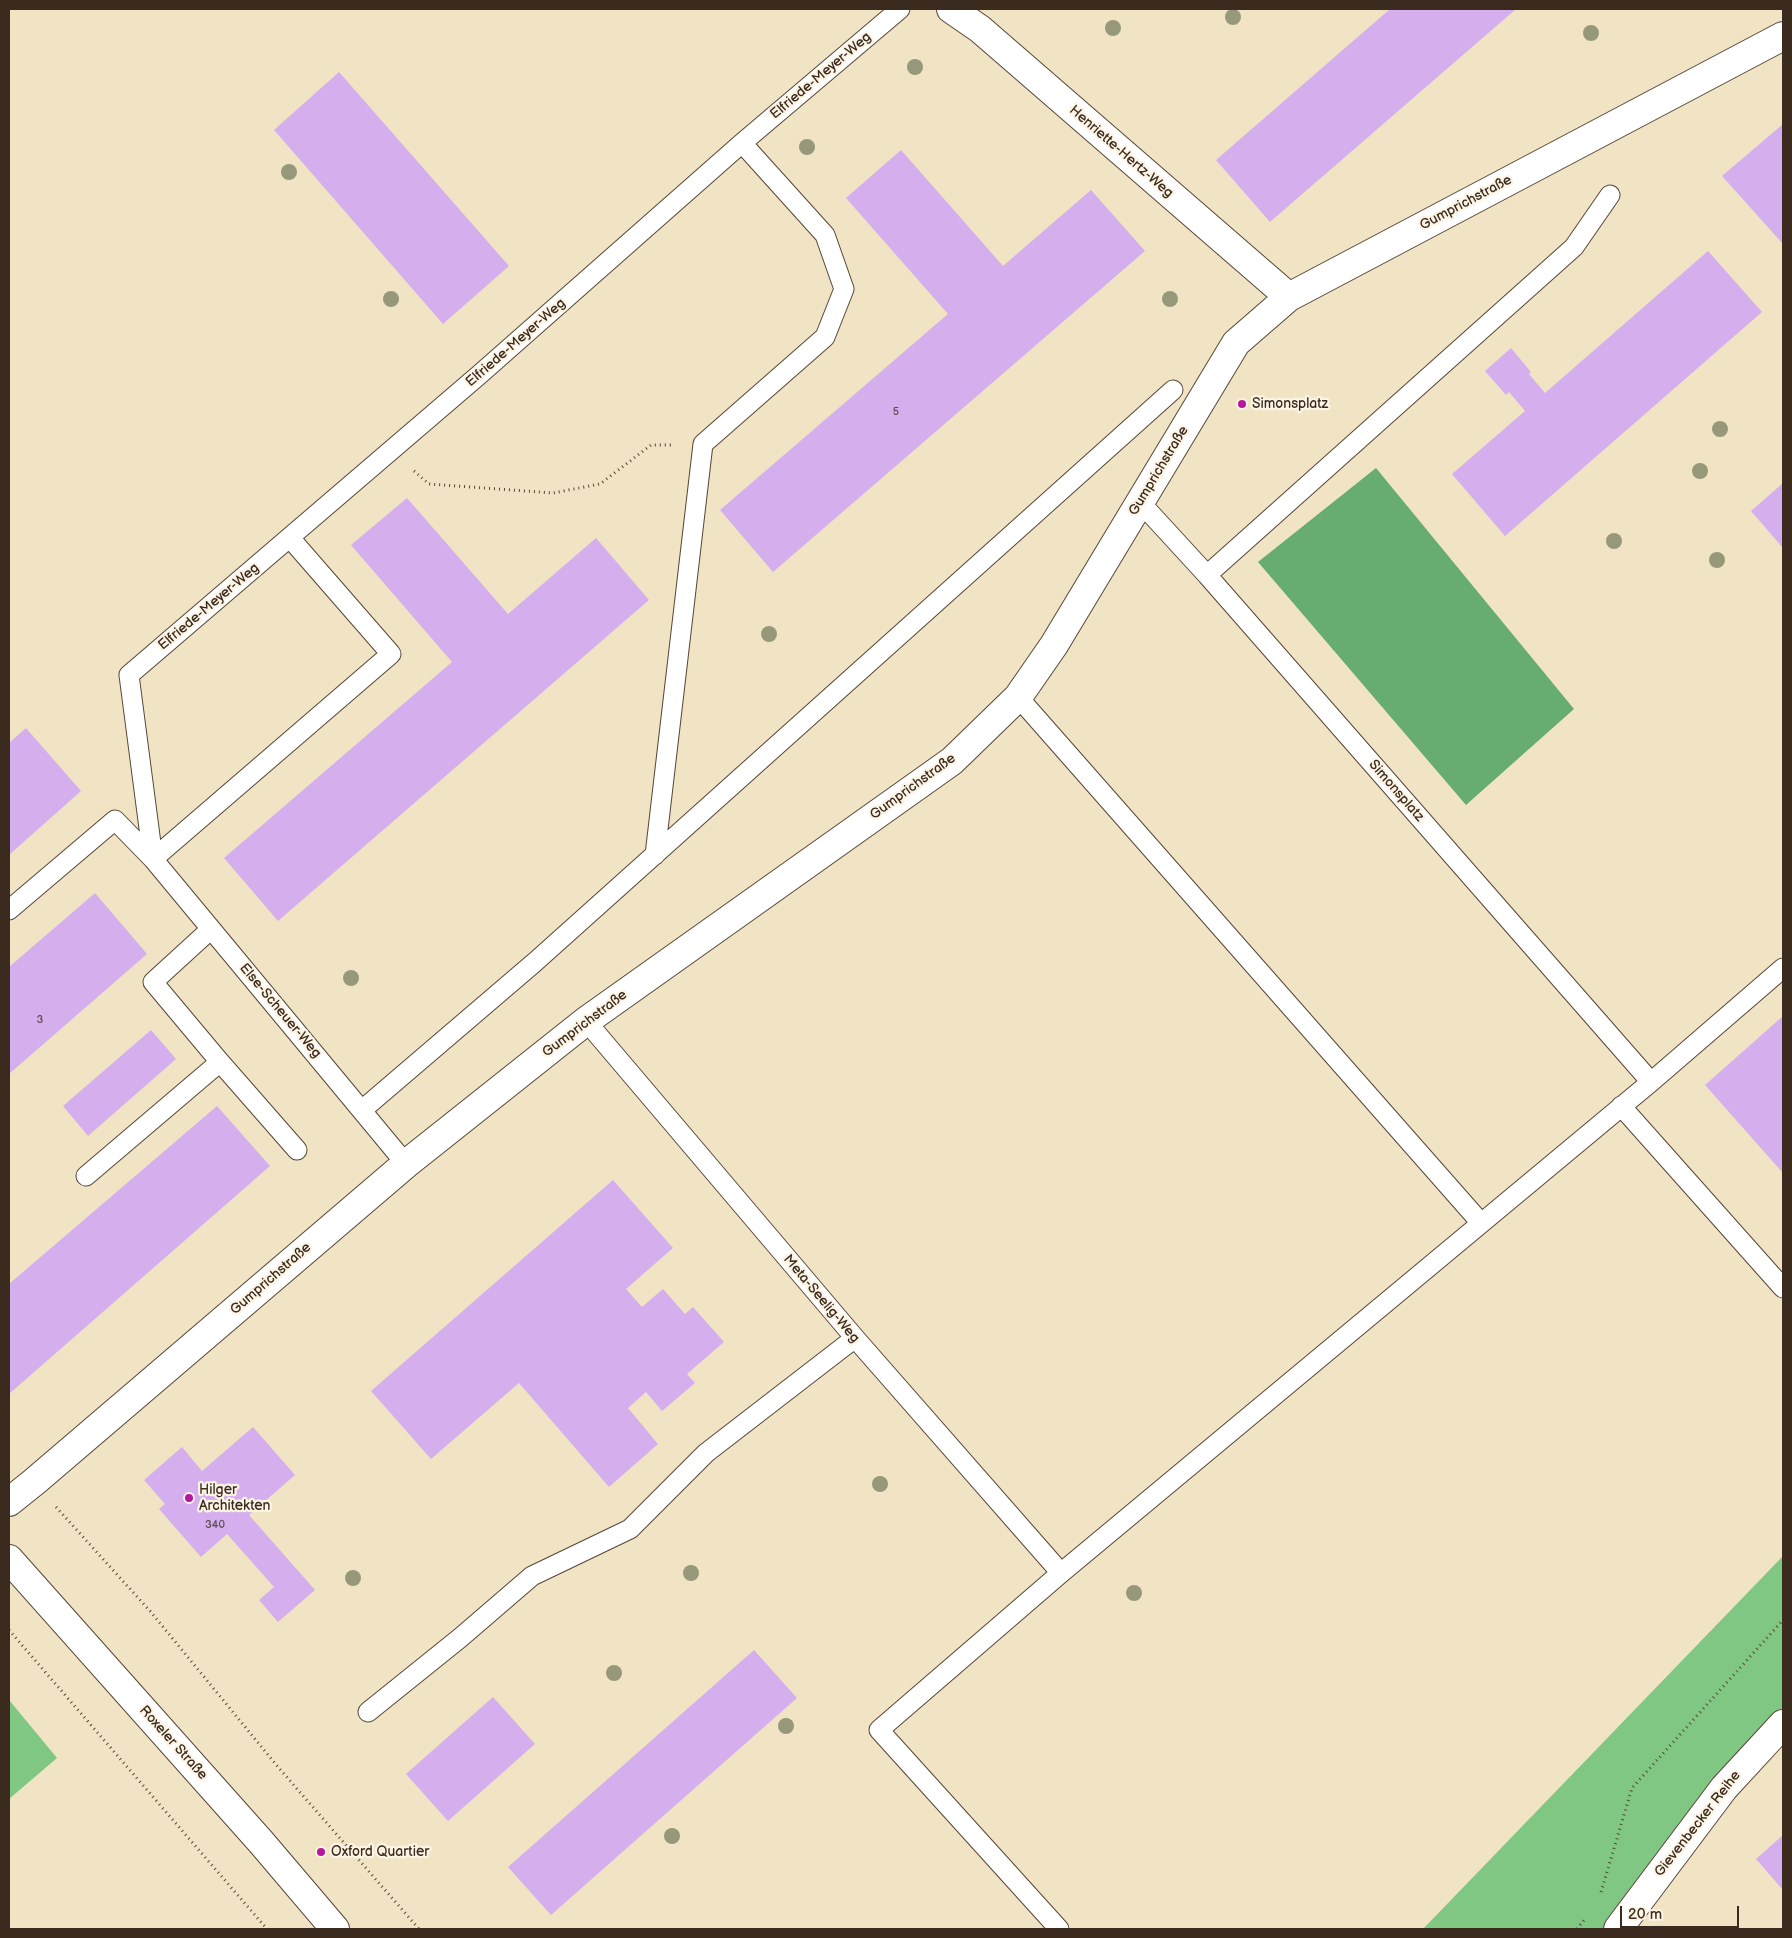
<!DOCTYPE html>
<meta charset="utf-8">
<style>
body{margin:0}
#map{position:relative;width:1792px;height:1938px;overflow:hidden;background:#f0e4c5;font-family:"Balsamiq Sans",sans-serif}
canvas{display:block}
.frame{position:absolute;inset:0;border:10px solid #3b2a1e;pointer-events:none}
.scale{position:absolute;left:1620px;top:1906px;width:119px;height:22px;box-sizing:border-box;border:2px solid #3b2a1e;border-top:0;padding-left:6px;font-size:15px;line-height:18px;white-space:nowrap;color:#3b2a1e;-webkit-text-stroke:4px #fcf5e5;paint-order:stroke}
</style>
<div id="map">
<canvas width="1792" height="1938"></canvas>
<div class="frame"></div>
<div class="scale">20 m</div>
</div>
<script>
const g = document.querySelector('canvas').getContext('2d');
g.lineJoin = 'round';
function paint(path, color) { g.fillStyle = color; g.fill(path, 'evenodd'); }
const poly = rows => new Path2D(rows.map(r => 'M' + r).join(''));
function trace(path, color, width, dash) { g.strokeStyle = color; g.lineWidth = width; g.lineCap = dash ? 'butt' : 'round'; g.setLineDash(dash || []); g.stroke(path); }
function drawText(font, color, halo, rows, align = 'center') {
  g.font = font + ' "Balsamiq Sans",sans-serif'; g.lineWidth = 4.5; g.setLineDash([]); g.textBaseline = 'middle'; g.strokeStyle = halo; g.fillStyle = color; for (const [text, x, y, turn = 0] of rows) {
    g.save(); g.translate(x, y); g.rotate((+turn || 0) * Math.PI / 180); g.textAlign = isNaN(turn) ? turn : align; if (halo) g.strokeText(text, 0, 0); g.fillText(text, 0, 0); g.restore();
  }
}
paint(poly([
 [1783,1556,1783,1721,1654,1860,1604,1929,1423,1929],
 [9,1700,57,1758,9,1799]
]), '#7fc782');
paint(poly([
 [1376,468,1574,709,1466,805,1258,562]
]), '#67ac70');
paint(poly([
 [1390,9,1516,9,1270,222,1216,160],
 [339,72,509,266,443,324,274,130],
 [1783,124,1783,244,1722,176],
 [901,150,1003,266,1091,190,1145,251,773,572,720,510,948,314,846,198],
 [1708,251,1762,312,1505,536,1452,474,1525,411,1509,392,1506,395,1485,371,1511,348,1531,372,1529,374,1545,393],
 [1783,483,1783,548,1751,511],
 [407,498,508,614,596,538,649,600,278,921,224,858,452,662,351,545],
 [26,728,81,791,9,855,9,743],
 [95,893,147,954,9,1074,9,967],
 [1783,1016,1783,1173,1705,1085],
 [151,1030,176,1059,88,1136,63,1106],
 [217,1106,270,1166,9,1394,9,1284],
 [613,1180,673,1248,626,1289,642,1307,663,1289,685,1314,693,1307,724,1342,687,1374,695,1383,662,1411,646,1392,628,1408,658,1444,609,1487,519,1383,431,1459,371,1391],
 [253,1427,295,1475,249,1515,315,1590,278,1622,259,1600,274,1587,227,1534,201,1557,159,1509,165,1504,144,1480,182,1447,202,1471],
 [754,1650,797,1698,551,1915,508,1867],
 [493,1697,535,1744,448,1821,406,1774],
 [1783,1835,1783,1890,1756,1859]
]), '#d4aeed');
const lane = poly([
 [1140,502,1207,575,1651,1082],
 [1207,575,1574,247,1610,195],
 [1018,697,1481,1223],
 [655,855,703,444,825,337,844,289,825,235,742,143],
 [9,910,115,820,153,859,391,654,290,538],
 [586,1021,855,1338,1061,1573],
 [220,1062,297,1150],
 [1621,1106,1783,1288],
 [362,1110,535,962,1173,390],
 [406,1164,153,859,129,675,479,375,742,143,900,9],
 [86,1176,220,1062,153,982,211,929],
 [368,1712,460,1638,532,1576,630,1529,706,1453,855,1338],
 [1059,1929,879,1730,1061,1573,1651,1082,1783,968]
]);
const street = poly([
 [951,9,980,29,1289,297],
 [9,1502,34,1482,406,1164,586,1021,952,761,1018,697,1054,645,1236,343,1289,297,1783,36],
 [1618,1929,1724,1788,1783,1724]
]);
const secondary = poly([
 [9,1559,261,1842,335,1929]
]);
trace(lane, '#564637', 21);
trace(street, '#564637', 30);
trace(secondary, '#564637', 30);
trace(poly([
 [414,471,429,484,553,493,600,484,651,445,673,445],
 [56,1507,150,1611,278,1767,419,1929],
 [9,1630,267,1929],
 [1601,1892,1632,1788,1783,1620],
 [1577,1929,1584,1920]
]), '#564637', 3, [1, 4]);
trace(lane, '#fff', 19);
trace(street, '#fff', 28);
trace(secondary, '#fff', 28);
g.fillStyle = '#97987a';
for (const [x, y] of [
 [1233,17],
 [1113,28],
 [1591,33],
 [915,67],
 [807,147],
 [289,172],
 [391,299],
 [1170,299],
 [1720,429],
 [1700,471],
 [1614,541],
 [1717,560],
 [769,634],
 [351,978],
 [880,1484],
 [691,1573],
 [353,1578],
 [1134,1593],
 [614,1673],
 [786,1726],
 [672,1836]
]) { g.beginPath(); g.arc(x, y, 8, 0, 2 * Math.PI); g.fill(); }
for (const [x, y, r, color] of [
 [1242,404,5,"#b5179e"],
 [189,1498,5,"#b5179e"],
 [321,1852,5,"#b5179e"]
]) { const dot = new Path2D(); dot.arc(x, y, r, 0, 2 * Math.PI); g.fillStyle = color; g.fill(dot); trace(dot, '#fcf5e5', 2); }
drawText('11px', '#614b52', null, [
 ["5",896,412],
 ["3",40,1020],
 ["340",215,1525]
]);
drawText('14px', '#3b2a1e', '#fcf5e5', [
 ["Elfriede-Meyer-Weg",821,76,-40],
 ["Henriette-Hertz-Weg",1121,152,41],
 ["Gumprichstraße",1466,203,-28],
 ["Elfriede-Meyer-Weg",516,343,-41],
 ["Gumprichstraße",1159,471,-59],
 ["Elfriede-Meyer-Weg",209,607,-40],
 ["Gumprichstraße",913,787,-36],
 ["Simonsplatz",1396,791,49],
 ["Else-Scheuer-Weg",280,1011,50],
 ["Gumprichstraße",585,1024,-37],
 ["Gumprichstraße",271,1279,-41],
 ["Meta-Seelig-Weg",821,1299,50],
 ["Roxeler Straße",173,1743,48],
 ["Gievenbecker Reihe",1698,1824,-52]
]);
drawText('14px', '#3b2a1e', '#fcf5e5', [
 ["Simonsplatz",1252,404],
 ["Hilger",199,1490],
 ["Architekten",199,1506],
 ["Oxford Quartier",331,1852]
], 'left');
</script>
